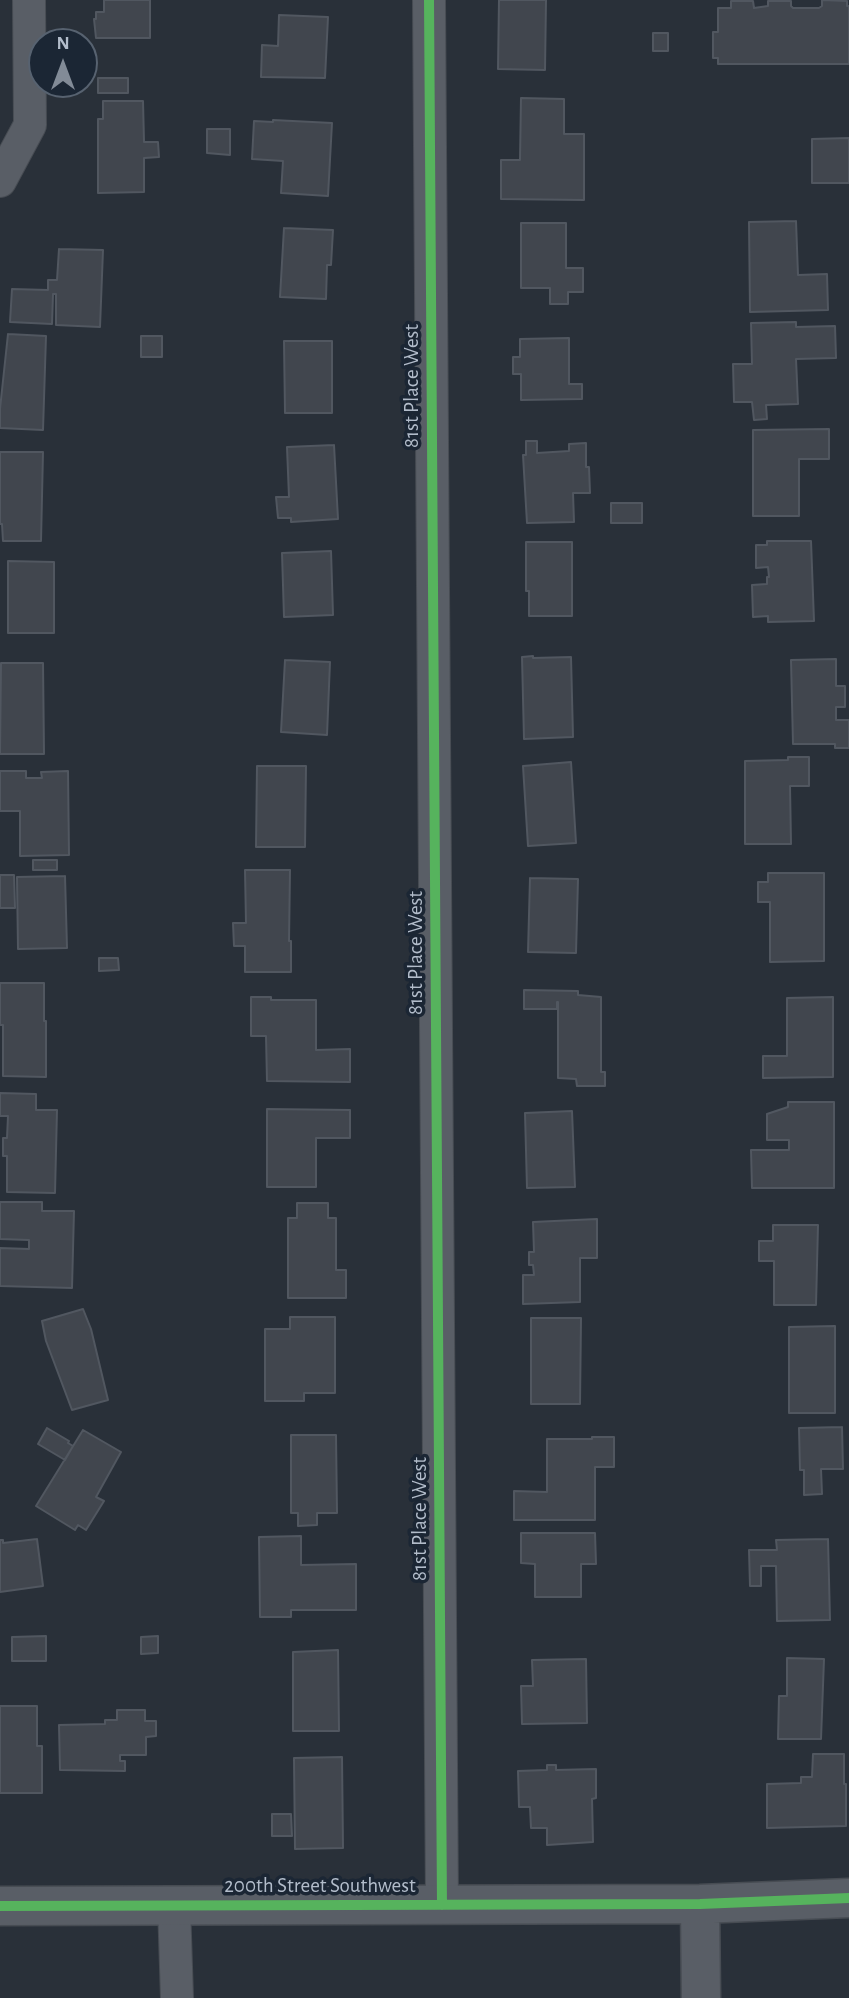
<!DOCTYPE html>
<style>
body{margin:0}
#map{position:relative;width:849px;height:1998px;overflow:hidden;background:#293039;font-family:"Alegreya Sans",sans-serif}
canvas{display:block}
.north{position:absolute;left:28px;top:28px;width:70px;height:70px;box-sizing:border-box;background:#1b2634;border:2px solid #576270;border-radius:50%;rotate:0deg;font-size:19px;font-weight:700;line-height:28px;text-align:center;color:#b2bcca}
.north::after{content:'';display:block;margin:auto;width:24px;height:32px;background:#828b97;clip-path:polygon(50% 0,100% 100%,50% 72%,0 100%)}
</style>
<div id="map">
<canvas width="849" height="1998"></canvas>
<div class="north">N</div>
</div>
<script>
const g = document.querySelector('canvas').getContext('2d');
g.lineJoin = 'round';
function paint(path, color) { g.fillStyle = color; g.fill(path, 'evenodd'); }
const poly = rows => new Path2D(rows.map(r => 'M' + r).join(''));
function trace(path, color, width, dash) { g.strokeStyle = color; g.lineWidth = width; g.lineCap = dash ? 'butt' : 'round'; g.setLineDash(dash || []); g.stroke(path); }
function drawText(font, color, halo, rows, align = 'center') {
  g.font = font + ' "Alegreya Sans",sans-serif'; g.lineWidth = 7; g.setLineDash([]); g.textBaseline = 'middle'; g.strokeStyle = halo; g.fillStyle = color; for (const [text, x, y, turn = 0] of rows) {
    g.save(); g.translate(x, y); g.rotate((+turn || 0) * Math.PI / 180); g.textAlign = isNaN(turn) ? turn : align; if (halo) g.strokeText(text, 0, 0); g.fillText(text, 0, 0); g.restore();
  }
}
const building = poly([
 [104,0,150,0,150,38,96,38,94,19,96,19,96,12,104,12,104,0],
 [499,0,546,0,545,70,498,69,499,0],
 [822,0,847,1,847,6,849,6,849,64,718,64,718,58,713,58,713,32,718,32,718,8,731,8,731,1,753,1,754,8,768,6,768,1,791,1,791,6,793,8,819,8,822,6,822,0],
 [279,15,328,17,325,78,261,77,262,45,278,46,279,15],
 [653,33,668,33,668,51,653,51,653,33],
 [98,78,128,78,128,93,98,93,98,78],
 [521,98,564,99,564,134,584,134,584,200,501,199,501,160,520,160,521,98],
 [103,101,143,101,144,142,158,142,159,157,144,158,144,192,98,193,98,119,103,119,103,101],
 [273,120,332,123,328,196,281,193,283,161,252,159,254,121,273,122,273,120],
 [207,129,230,129,230,155,207,153,207,129],
 [849,138,849,183,812,183,812,139,849,138],
 [796,221,798,275,827,274,828,310,750,312,749,222,796,221],
 [521,223,566,223,566,268,583,268,583,292,568,292,568,304,550,304,550,288,521,288,521,223],
 [284,228,333,230,331,265,327,265,326,299,280,297,284,228],
 [59,249,103,250,100,327,56,325,56,294,53,294,52,324,10,322,12,289,48,290,48,280,57,280,59,249],
 [796,322,796,327,835,326,836,358,796,359,798,404,766,405,767,419,754,420,752,402,734,402,733,364,752,364,751,323,796,322],
 [8,334,46,336,43,430,0,428,0,409,8,334],
 [141,336,162,336,162,357,141,357,141,336],
 [569,338,569,384,582,384,582,399,521,400,521,374,513,374,513,357,520,357,520,339,569,338],
 [284,341,332,341,332,413,285,413,284,341],
 [829,429,829,459,799,459,799,516,753,516,753,430,829,429],
 [526,441,537,441,537,453,569,451,569,444,586,443,586,467,589,467,590,493,573,493,574,522,527,523,523,455,526,455,526,441],
 [334,445,338,519,291,522,291,518,278,518,276,497,289,497,287,447,334,445],
 [0,452,43,452,41,541,3,541,2,524,0,524,0,452],
 [611,503,642,503,642,523,611,523,611,503],
 [767,541,811,541,814,621,768,622,768,616,753,617,752,585,767,584,767,577,769,577,768,567,756,568,756,545,767,545,767,541],
 [526,542,572,542,572,616,529,616,529,591,526,591,526,542],
 [331,551,333,615,284,617,282,553,331,551],
 [8,561,54,562,54,633,8,633,8,561],
 [533,656,533,658,571,657,573,737,524,739,522,657,533,656],
 [836,659,836,686,845,686,845,707,836,707,836,720,849,720,849,748,835,748,835,744,793,744,791,660,836,659],
 [285,660,330,662,327,735,281,732,285,660],
 [1,663,43,663,44,754,0,754,1,663],
 [788,757,809,757,809,786,790,786,791,844,745,844,745,761,788,760,788,757],
 [571,762,576,843,528,846,523,766,571,762],
 [257,766,306,766,305,847,256,847,257,766],
 [0,771,26,771,26,778,42,778,41,772,68,771,69,855,20,856,20,811,0,811,0,771],
 [33,860,57,860,57,870,33,870,33,860],
 [245,870,290,870,289,941,291,941,291,972,245,972,245,946,234,946,233,923,246,923,245,870],
 [768,873,824,873,824,961,770,962,770,902,758,902,758,882,768,882,768,873],
 [0,875,14,875,15,908,0,908,0,875],
 [65,876,67,948,18,949,17,877,65,876],
 [530,878,578,879,576,953,528,952,530,878],
 [99,958,118,958,119,970,99,971,99,958],
 [0,983,44,983,44,1021,46,1021,46,1077,3,1076,3,1025,0,1025,0,983],
 [524,990,578,991,578,995,601,997,601,1072,605,1072,605,1086,577,1086,576,1079,558,1078,558,1002,557,1002,557,1009,524,1009,524,990],
 [251,997,271,997,271,1000,316,1000,316,1050,350,1049,350,1082,267,1081,266,1036,251,1036,251,997],
 [833,997,833,1077,763,1078,763,1056,787,1056,787,998,833,997],
 [0,1093,36,1094,36,1110,57,1110,55,1193,7,1192,7,1156,3,1156,3,1138,7,1138,8,1116,0,1116,0,1093],
 [788,1102,834,1102,834,1188,752,1188,751,1150,789,1150,789,1140,767,1140,767,1114,788,1107,788,1102],
 [267,1109,350,1110,350,1138,316,1138,316,1187,267,1187,267,1109],
 [572,1111,575,1187,527,1188,525,1113,572,1111],
 [0,1202,42,1202,42,1211,74,1211,72,1288,0,1286,0,1248,29,1249,29,1240,0,1239,0,1202],
 [297,1203,328,1203,328,1218,336,1218,336,1270,346,1270,346,1298,288,1298,288,1218,297,1218,297,1203],
 [597,1219,597,1258,580,1258,580,1302,523,1304,523,1275,534,1275,533,1265,529,1265,529,1252,534,1252,533,1222,597,1219],
 [773,1225,818,1225,816,1305,774,1305,774,1261,759,1261,759,1241,773,1241,773,1225],
 [83,1309,91,1329,108,1400,72,1410,46,1341,42,1321,83,1309],
 [290,1317,335,1317,335,1393,304,1393,304,1401,265,1401,265,1329,290,1329,290,1317],
 [531,1318,581,1318,580,1404,531,1404,531,1318],
 [835,1326,835,1413,789,1413,789,1327,835,1326],
 [842,1427,843,1469,821,1469,822,1494,804,1495,804,1470,800,1470,799,1428,842,1427],
 [47,1428,69,1441,68,1443,73,1446,65,1460,38,1444,47,1428],
 [83,1430,121,1452,96,1497,104,1501,86,1530,78,1525,75,1530,36,1506,83,1430],
 [291,1435,336,1435,337,1513,317,1513,317,1525,298,1526,298,1513,291,1513,291,1435],
 [592,1437,614,1437,614,1467,595,1467,595,1520,514,1520,514,1491,547,1492,547,1439,592,1439,592,1437],
 [521,1533,595,1533,596,1564,581,1564,581,1597,535,1597,535,1564,521,1563,521,1533],
 [301,1536,301,1565,356,1564,356,1610,291,1610,291,1617,260,1617,259,1537,301,1536],
 [37,1539,43,1586,0,1592,0,1540,3,1540,3,1543,37,1539],
 [828,1539,830,1620,777,1621,776,1566,761,1566,761,1586,750,1586,749,1550,777,1550,776,1540,828,1539],
 [46,1636,46,1661,12,1661,12,1637,46,1636],
 [158,1636,158,1653,141,1654,141,1637,158,1636],
 [338,1650,339,1731,293,1731,293,1652,338,1650],
 [787,1658,824,1659,821,1739,778,1739,779,1696,787,1696,787,1658],
 [586,1659,587,1723,522,1724,521,1686,533,1686,532,1660,586,1659],
 [0,1706,37,1706,37,1746,42,1746,42,1793,0,1793,0,1706],
 [117,1710,145,1710,145,1721,156,1721,156,1736,146,1737,146,1755,120,1755,120,1761,125,1761,125,1771,60,1770,59,1725,105,1724,105,1720,117,1720,117,1710],
 [813,1754,844,1754,844,1784,846,1784,846,1826,767,1828,767,1784,801,1783,801,1777,812,1777,813,1754],
 [342,1757,343,1848,295,1849,294,1758,342,1757],
 [547,1765,556,1765,556,1770,596,1769,596,1798,592,1799,593,1842,547,1845,547,1828,531,1828,530,1807,519,1807,518,1771,547,1770,547,1765],
 [272,1814,291,1814,292,1836,272,1836,272,1814]
]);
paint(building, '#41464e');
trace(building, '#515760', 2);
const minor = poly([
 [429,0,442,1905],
 [0,181,30,125,29,0],
 [174,1905,177,1998]
]);
const tertiary = poly([
 [700,1904,701,1998],
 [0,1906,700,1904,849,1898]
]);
trace(minor, '#474c53', 34);
trace(tertiary, '#474c53', 41);
trace(minor, '#595e66', 32);
trace(tertiary, '#595e66', 38);
trace(poly([
 [429,0,442,1905],
 [0,1906,700,1904,849,1898]
]), '#56b35d', 10);
drawText('21px', '#b2bcca', '#1b2634', [
 ["81st Place West",412,386,-90],
 ["81st Place West",416,953,-90],
 ["81st Place West",420,1519,-90],
 ["200th Street Southwest",320,1886]
]);
</script>
